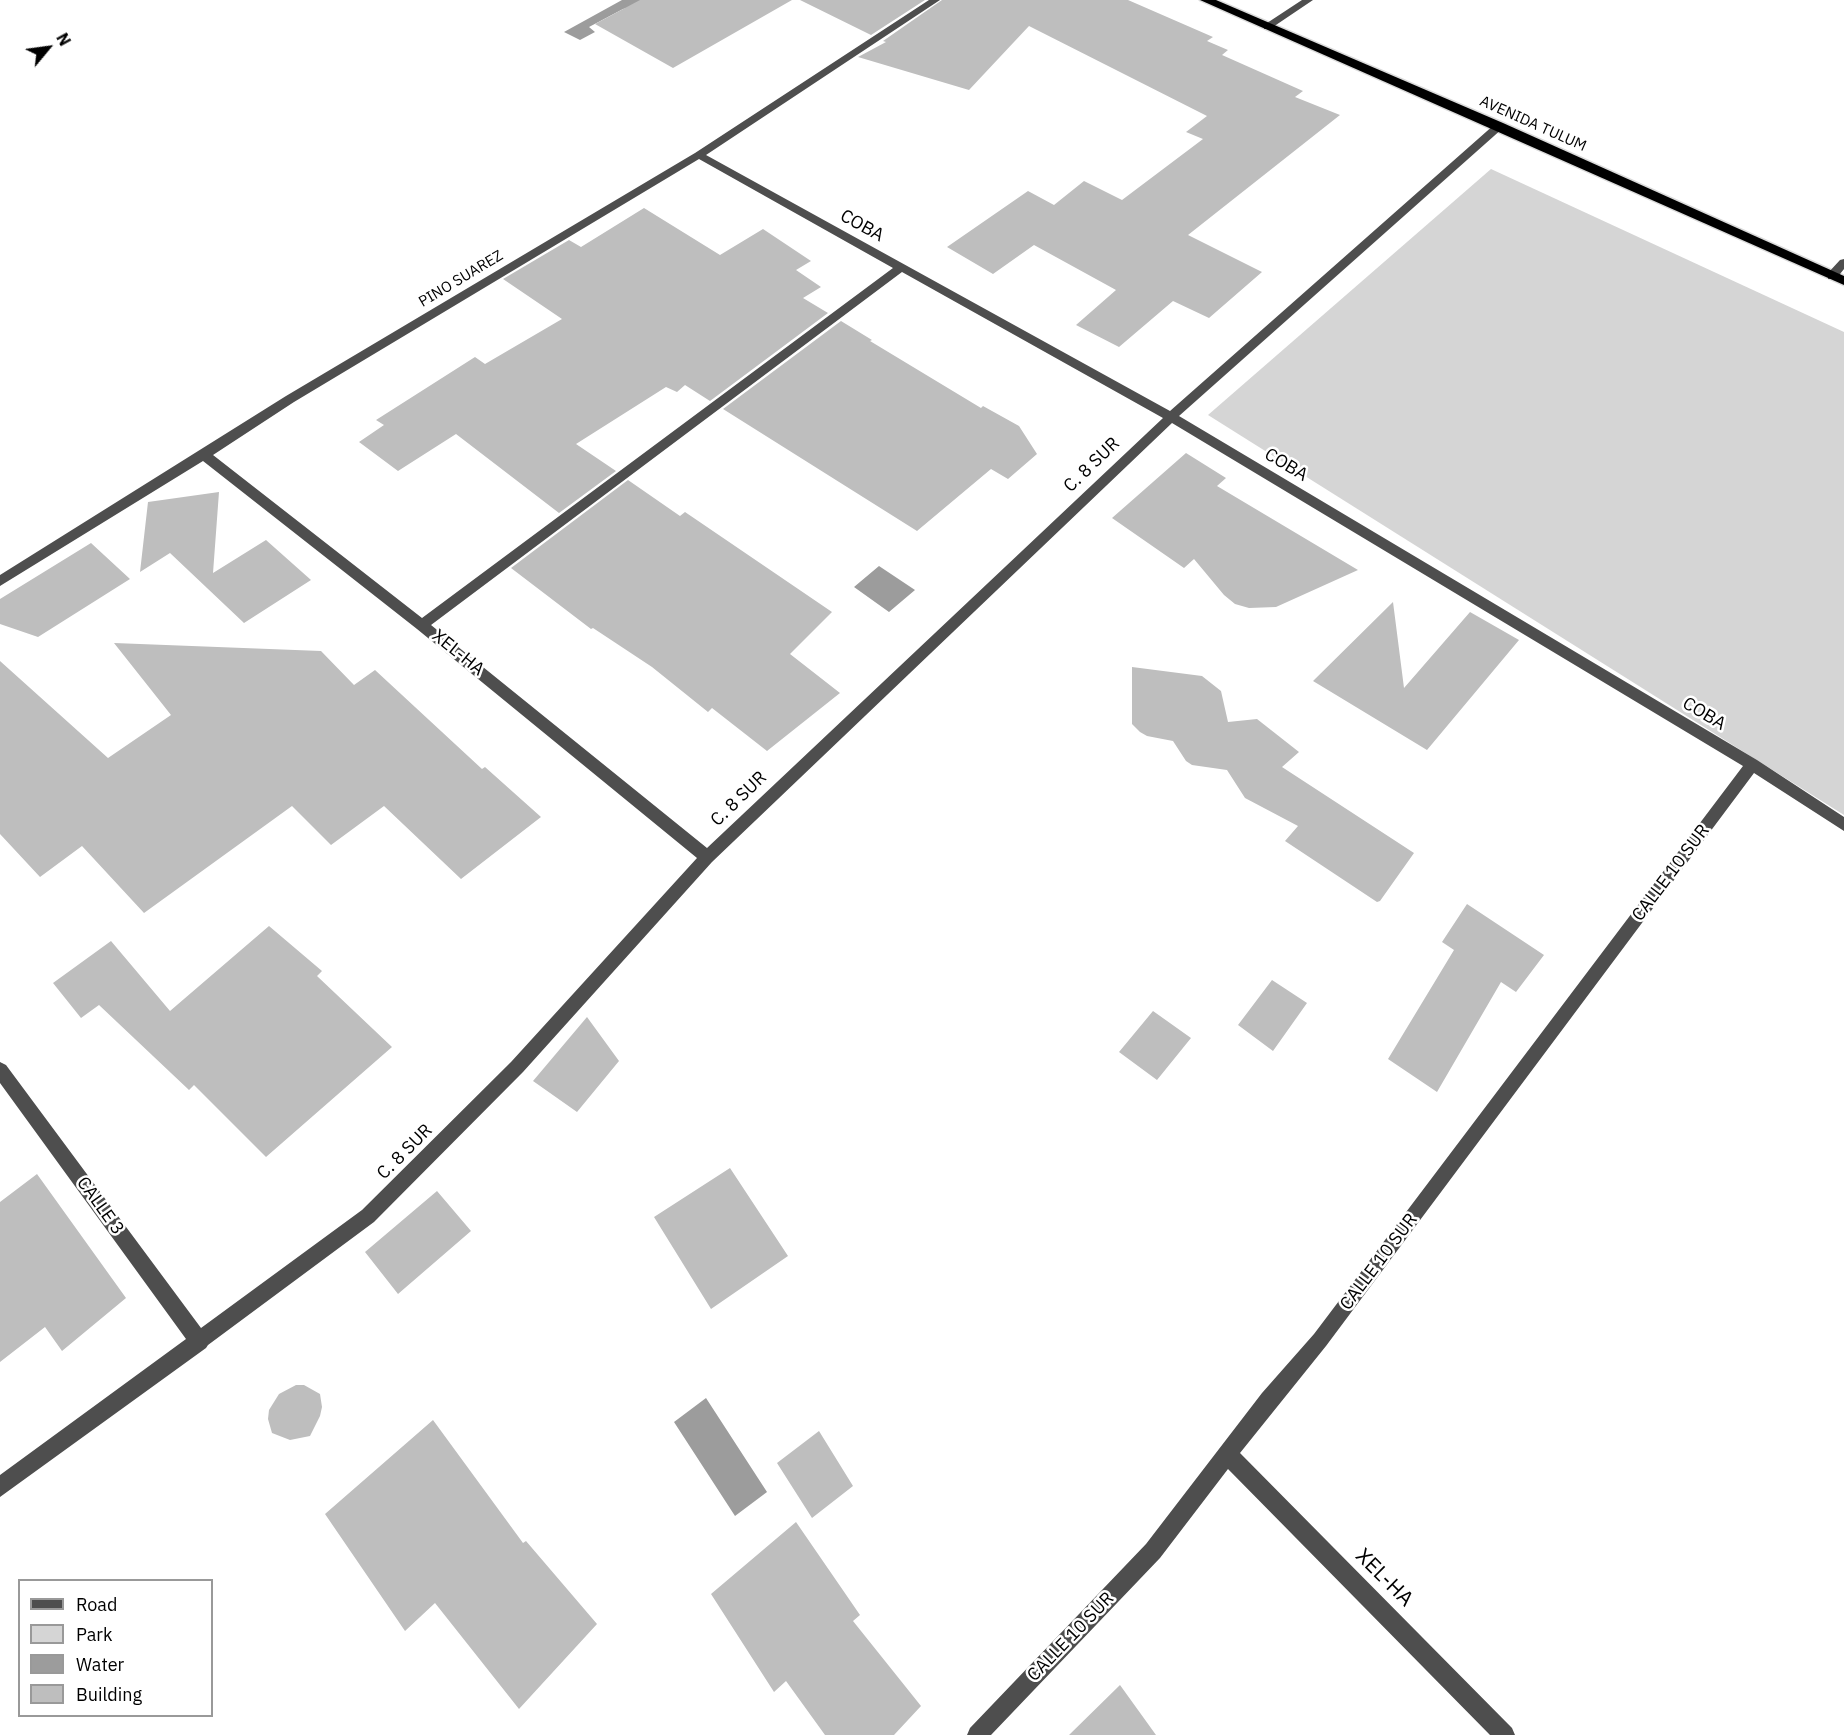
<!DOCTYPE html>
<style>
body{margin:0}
#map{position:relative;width:1844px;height:1735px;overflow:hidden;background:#fff;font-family:"IBM Plex Sans",sans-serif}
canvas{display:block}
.legend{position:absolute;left:18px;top:1579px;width:195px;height:138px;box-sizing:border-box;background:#fff;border:2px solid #999;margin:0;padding:8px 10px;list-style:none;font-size:18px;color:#000}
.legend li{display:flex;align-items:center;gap:12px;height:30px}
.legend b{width:30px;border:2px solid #999}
.north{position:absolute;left:18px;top:18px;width:60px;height:60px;-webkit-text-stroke:4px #fff;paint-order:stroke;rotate:61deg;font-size:16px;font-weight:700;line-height:24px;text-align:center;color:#000}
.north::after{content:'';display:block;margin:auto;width:21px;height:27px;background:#000;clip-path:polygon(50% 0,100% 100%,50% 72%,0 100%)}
</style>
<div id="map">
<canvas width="1844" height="1735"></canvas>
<ul class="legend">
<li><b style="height:8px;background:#4e4e4e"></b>Road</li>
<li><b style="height:16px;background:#d5d5d5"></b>Park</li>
<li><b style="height:16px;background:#9c9c9c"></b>Water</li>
<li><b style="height:16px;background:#bebebe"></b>Building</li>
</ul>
<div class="north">N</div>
</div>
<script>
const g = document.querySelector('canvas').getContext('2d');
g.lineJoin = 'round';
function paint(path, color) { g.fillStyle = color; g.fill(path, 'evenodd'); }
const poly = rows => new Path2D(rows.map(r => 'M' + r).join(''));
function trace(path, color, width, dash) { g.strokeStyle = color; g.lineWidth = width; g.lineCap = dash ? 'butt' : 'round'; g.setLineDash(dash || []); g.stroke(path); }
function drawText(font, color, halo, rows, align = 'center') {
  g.font = font + ' "IBM Plex Sans",sans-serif'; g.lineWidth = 5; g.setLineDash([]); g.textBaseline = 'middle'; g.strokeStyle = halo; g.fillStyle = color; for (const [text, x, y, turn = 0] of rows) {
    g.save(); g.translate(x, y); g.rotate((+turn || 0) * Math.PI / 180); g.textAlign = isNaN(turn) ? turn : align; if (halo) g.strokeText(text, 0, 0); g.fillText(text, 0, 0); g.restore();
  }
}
paint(poly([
 [1491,169,1844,332,1844,815,1208,415]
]), '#d5d5d5');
paint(poly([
 [622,0,659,0,623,9,589,27,595,32,580,40,564,32],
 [879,566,915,590,889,612,854,587],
 [706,1398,767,1492,735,1516,674,1422]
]), '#9c9c9c');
paint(poly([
 [640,0,792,0,673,68,595,24],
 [800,0,925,0,871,35],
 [942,0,1128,0,1213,37,1207,41,1228,50,1222,55,1303,91,1295,97,1340,115,1188,235,1262,272,1209,318,1173,301,1119,347,1076,325,1116,290,1034,245,993,274,947,247,1028,191,1054,205,1084,181,1122,200,1203,139,1186,132,1207,116,1029,26,969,90,858,57,886,42,883,41],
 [644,208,720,255,763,229,811,261,796,270,821,287,803,298,828,313,710,401,685,385,677,392,666,387,576,444,616,471,559,513,456,434,398,471,359,442,384,425,376,420,475,357,485,364,562,319,503,279,569,240,581,247],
 [841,321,872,340,870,341,981,408,983,406,1019,426,1037,454,1008,479,991,469,917,531,723,409],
 [1186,453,1226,478,1217,486,1358,570,1276,607,1249,608,1235,604,1224,595,1194,559,1184,568,1112,518],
 [628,480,680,516,685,512,832,612,790,654,840,693,767,751,712,708,708,712,652,667,593,628,591,629,511,568],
 [219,492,213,573,266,540,311,580,244,623,170,553,140,572,148,502],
 [91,543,130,579,38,637,0,624,0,599],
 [1393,602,1404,688,1470,612,1519,640,1427,750,1313,681],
 [114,643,321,651,354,685,375,670,482,769,485,767,541,817,461,879,384,806,331,845,292,806,144,913,82,846,40,877,0,834,0,661,108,758,171,715],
 [1132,667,1202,676,1221,691,1228,722,1257,719,1299,752,1282,767,1414,853,1380,901,1377,902,1285,841,1298,826,1245,798,1227,770,1192,765,1186,761,1173,741,1147,736,1140,732,1132,724],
 [1467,904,1544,955,1516,992,1501,982,1437,1092,1388,1059,1454,950,1442,942],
 [269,926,322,971,317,976,392,1047,266,1157,194,1085,189,1090,99,1005,81,1018,53,983,111,941,170,1011],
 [1272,980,1307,1003,1273,1051,1238,1025],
 [1153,1011,1191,1038,1157,1080,1119,1052],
 [587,1017,619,1061,577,1112,533,1081],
 [730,1168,788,1256,711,1309,654,1217],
 [37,1174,126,1298,62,1351,45,1327,0,1362,0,1202],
 [437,1191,471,1231,398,1294,365,1252],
 [296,1385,304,1385,320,1394,322,1407,320,1416,310,1436,290,1440,272,1433,268,1419,269,1410,279,1394],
 [433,1420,523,1543,526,1541,597,1624,519,1709,435,1603,405,1631,325,1514],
 [819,1431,853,1486,812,1518,777,1463],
 [796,1522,860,1615,853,1621,921,1706,894,1735,825,1735,786,1681,774,1692,711,1594],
 [1120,1685,1156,1735,1069,1735]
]), '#bebebe');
const highway = poly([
 [1200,0,1216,0,1503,123,1844,276,1844,285,1200,0]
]);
trace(highway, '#dbdbdb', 3);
paint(poly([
 [929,0,940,0,706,155,1170,411,1495,124,1503,124,1503,128,1179,416,1757,760,1844,817,1844,831,1754,773,1326,1346,1240,1453,1512,1728,1515,1735,1490,1735,1228,1469,1160,1558,991,1735,967,1735,970,1728,1146,1544,1262,1393,1314,1334,1743,766,1172,423,712,862,523,1072,374,1222,208,1345,206,1348,0,1497,0,1475,186,1339,0,1083,0,1062,6,1065,201,1328,362,1210,511,1062,697,858,417,629,203,461,0,586,0,575,286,396,695,153,929,0],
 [699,159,893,268,422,618,213,455,294,402,699,159],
 [902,272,1163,418,707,848,431,625,902,272],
 [1302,0,1313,0,1270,29,1264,29,1264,25,1302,0],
 [1844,259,1844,269,1836,279,1828,279,1828,273,1840,260,1844,259]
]), '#4e4e4e');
paint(highway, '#000');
drawText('15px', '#000', '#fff', [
 ["AVENIDA TULUM",1533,124,24],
 ["PINO SUAREZ",461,279,-31]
]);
drawText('18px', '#000', '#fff', [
 ["COBA",862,226,29],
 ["C. 8 SUR",1092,465,-44],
 ["COBA",1286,465,31],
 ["XEL-HA",458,653,39],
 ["COBA",1704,714,31],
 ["C. 8 SUR",739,799,-44],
 ["CALLE 10 SUR",1671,873,-53],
 ["C. 8 SUR",405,1152,-45],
 ["CALLE 3",100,1206,54],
 ["CALLE 10 SUR",1379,1262,-53],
 ["CALLE 10 SUR",1071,1637,-46]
]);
drawText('21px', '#000', '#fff', [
 ["XEL-HA",1384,1578,45]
]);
</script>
